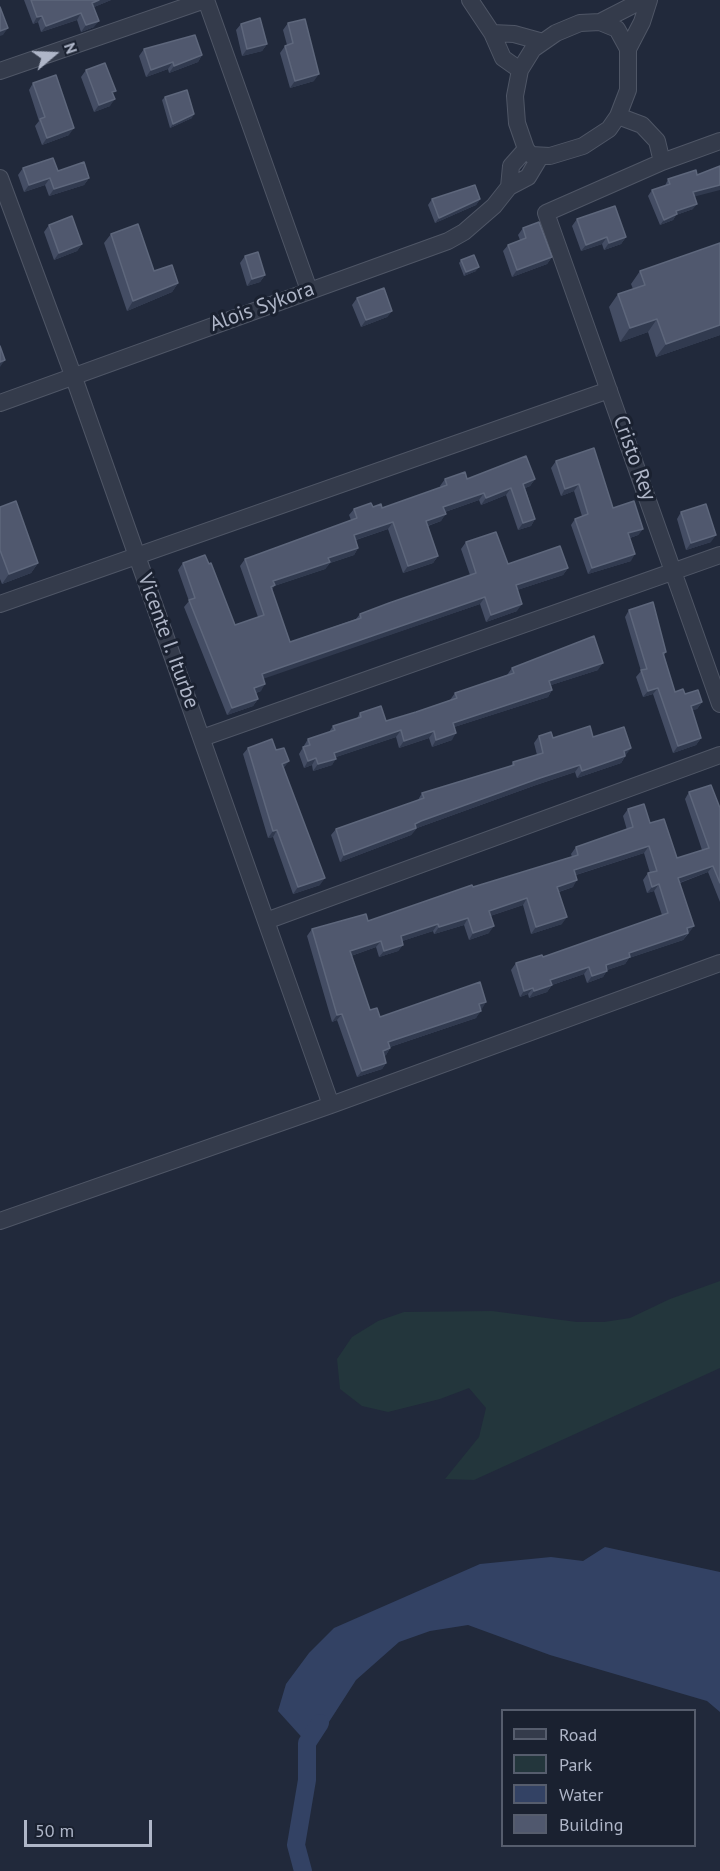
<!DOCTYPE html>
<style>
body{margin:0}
#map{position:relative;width:720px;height:1871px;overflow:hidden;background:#21293b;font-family:"PT Sans",sans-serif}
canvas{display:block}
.legend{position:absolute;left:501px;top:1709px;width:195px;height:138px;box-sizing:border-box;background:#1a2130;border:2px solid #565d6d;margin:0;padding:8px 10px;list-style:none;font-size:18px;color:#afb6c8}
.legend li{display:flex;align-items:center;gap:12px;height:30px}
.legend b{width:30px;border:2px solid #565d6d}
.north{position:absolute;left:24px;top:24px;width:60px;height:60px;-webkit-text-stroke:4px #1a2130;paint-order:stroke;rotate:71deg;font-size:16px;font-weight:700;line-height:24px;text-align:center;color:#afb6c8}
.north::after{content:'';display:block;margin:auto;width:21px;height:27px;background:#afb6c8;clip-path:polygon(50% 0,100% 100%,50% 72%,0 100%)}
.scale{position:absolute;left:24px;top:1820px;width:128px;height:27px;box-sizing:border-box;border:3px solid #afb6c8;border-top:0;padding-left:8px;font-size:18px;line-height:21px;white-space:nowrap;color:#afb6c8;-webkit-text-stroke:4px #1a2130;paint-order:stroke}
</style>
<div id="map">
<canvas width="720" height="1871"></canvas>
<ul class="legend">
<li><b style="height:8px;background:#343b4b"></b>Road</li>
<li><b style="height:16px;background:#23363c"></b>Park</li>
<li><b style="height:16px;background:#334264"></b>Water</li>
<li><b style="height:16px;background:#50586e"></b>Building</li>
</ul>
<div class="north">N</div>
<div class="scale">50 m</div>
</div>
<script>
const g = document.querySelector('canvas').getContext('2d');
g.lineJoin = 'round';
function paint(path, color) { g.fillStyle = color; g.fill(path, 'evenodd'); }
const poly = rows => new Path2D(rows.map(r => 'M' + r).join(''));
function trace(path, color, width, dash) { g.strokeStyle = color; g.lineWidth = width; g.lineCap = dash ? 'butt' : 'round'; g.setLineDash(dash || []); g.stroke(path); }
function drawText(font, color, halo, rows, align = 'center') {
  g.font = font + ' "PT Sans",sans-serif'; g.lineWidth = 6; g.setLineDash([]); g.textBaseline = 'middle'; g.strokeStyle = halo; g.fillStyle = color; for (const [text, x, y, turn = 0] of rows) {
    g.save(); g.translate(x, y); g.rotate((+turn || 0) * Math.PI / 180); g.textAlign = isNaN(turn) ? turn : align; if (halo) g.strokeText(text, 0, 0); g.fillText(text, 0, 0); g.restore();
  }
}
paint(poly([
 [720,1281,720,1368,474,1480,445,1479,479,1437,486,1408,469,1388,440,1399,388,1412,362,1406,340,1389,337,1359,352,1337,378,1321,404,1312,492,1311,577,1322,604,1322,630,1318,670,1299]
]), '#23363c');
paint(poly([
 [605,1547,720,1572,720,1712,707,1701,550,1655,468,1625,430,1631,399,1642,356,1680,327,1725,307,1743,278,1711,286,1684,309,1653,334,1628,480,1564,551,1557,583,1561]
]), '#334264');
trace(poly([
 [303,1871,296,1845,307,1780,307,1743,320,1723]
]), '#334264', 18);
const minor = poly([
 [206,0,309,290],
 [470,0,492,33,503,58,520,70],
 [600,22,617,29,628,49,628,90,618,116,609,129,583,146,550,156,531,155,526,149,517,123,515,96,520,70,533,49,556,33,580,23,600,22],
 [600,22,643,0],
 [492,33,514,34,543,42],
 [628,49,642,22,649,0],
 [0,71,205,0],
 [618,116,642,125,657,141,662,162],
 [720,141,662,162,546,213,720,704],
 [0,178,73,375,331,1105],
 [509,187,511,166,526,149],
 [0,403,448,241,464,232,494,206,509,187,528,177,540,157],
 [0,604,609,390],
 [202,738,720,555],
 [266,921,720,755],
 [0,1221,331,1105,720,963]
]);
trace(minor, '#4f5666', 18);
trace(minor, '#343b4b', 16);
paint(poly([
 [24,0,111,0,94,7,94,27,81,32,77,20,41,32,38,22,33,24],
 [288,23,314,81,290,88,280,53,285,46,287,45,283,30],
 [241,24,267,44,262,51,242,56,236,30],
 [144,49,202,55,198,62,169,73,168,69,146,77,139,56],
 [86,70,113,94,110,106,94,112,81,77],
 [33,83,69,135,42,145,35,126,39,121,29,90],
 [165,97,192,118,170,128,162,100],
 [23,168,58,171,89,178,84,185,49,196,45,185,24,192,18,175],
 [668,179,694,197,693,209,676,215,673,220,660,225,648,196,652,190,665,186],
 [432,199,480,199,476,205,435,223,428,205],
 [577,219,626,237,621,244,604,250,602,244,581,251,572,226],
 [49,225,82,244,77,251,54,260,44,232],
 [523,228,552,257,547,264,512,277,503,251,508,245,520,240,518,235],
 [111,234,154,271,178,283,172,292,127,311,104,243],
 [720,243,720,335,656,357,648,332,620,342,609,307,618,294,633,289,631,284,640,271],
 [245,256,265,275,260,282,247,286,240,263],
 [461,260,476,271,464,276,459,263],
 [357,298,392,311,387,317,361,327,352,305],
 [556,461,613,508,643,529,638,535,630,538,631,561,588,574,571,525,575,519,582,516,574,491,561,496,551,468],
 [445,479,535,479,530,486,525,488,535,519,531,526,518,530,506,495,481,505,479,500,445,512,441,521,428,526,438,556,433,563,403,573,388,529,356,540,358,548,354,555,330,563,325,569,274,586,272,590,290,642,356,619,360,614,470,575,461,549,466,542,508,564,568,568,563,575,517,590,517,611,486,622,480,604,263,678,261,691,256,693,258,699,253,706,227,715,184,607,189,601,178,570,183,563,235,625,258,617,240,566,245,559,351,520,349,515,354,509,373,507,382,508,441,488,440,486],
 [0,507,38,563,31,573,2,584,0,579],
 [681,512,711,542,686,550,677,519],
 [629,610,666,652,664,655,675,692,685,694,702,702,697,709,692,710,701,738,696,745,673,753,653,694,643,697,636,677,641,671,625,617],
 [512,668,598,670,551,685,552,690,548,697,454,727,452,740,432,747,429,738,399,748,396,737,336,757,332,765,313,771,312,765,304,768,299,754,308,739,329,732,333,726,357,718,360,713,386,721,416,712,450,700,455,693,507,675],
 [539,736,553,738,593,737,626,755,621,763,577,778,575,772,536,785,417,828,411,835,340,862,331,835,336,829,418,800,422,793,511,766,513,762,537,755,534,743],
 [248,748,276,750,284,768,320,885,293,894,273,837,268,838,243,754],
 [689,792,720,808,720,902,708,872,680,883,689,933,683,940,629,958,625,964,607,970,603,977,587,983,584,974,552,985,547,992,529,998,528,994,520,997,511,970,516,963,543,957,662,915,654,891,647,893,643,880,648,873,650,873,644,853,576,875,573,887,559,892,562,924,531,934,523,905,490,916,489,933,469,940,464,925,434,934,433,931,402,941,403,945,398,951,379,957,376,947,351,956,370,1010,380,1017,482,1009,480,1009,476,1018,390,1047,390,1048,386,1055,384,1056,386,1063,382,1069,357,1077,337,1020,332,1022,307,936,312,929,368,921,572,857,571,854,576,847,627,830,623,816,628,809,650,823,677,858,702,850,685,799]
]), '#444d64');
paint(poly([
 [99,0,111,0,87,10,92,3],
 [81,13,77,20,41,32,46,26],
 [42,16,38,22,33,24,37,17],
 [99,21,94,27,81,32,86,25],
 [8,28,3,35,0,36,0,31],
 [267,44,262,51,242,56,247,49],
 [202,55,198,62,169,73,174,66],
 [173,62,168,69,146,77,151,70],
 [319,74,314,81,290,88,295,81],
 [115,99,110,106,94,112,99,105],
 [194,114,192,118,170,128,173,124],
 [74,128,69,135,42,145,47,138],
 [50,178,45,185,24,192,29,185],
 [89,178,84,185,49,196,54,189],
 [720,185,720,190,689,198,693,192],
 [480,199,476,205,435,223,439,218],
 [697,204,693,209,676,215,673,220,660,225,664,220,676,211],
 [607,237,602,244,581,251,586,245],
 [626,237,621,244,604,250,609,243],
 [82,244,77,251,54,260,59,253],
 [552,257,547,264,512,277,517,270],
 [479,267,476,271,464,276,466,272],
 [265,275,260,282,247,286,252,279],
 [178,283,172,292,127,311,133,301],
 [392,311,387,317,361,327,366,320],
 [657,319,648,332,620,342,630,328],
 [720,325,720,335,656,357,666,344],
 [5,360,0,367,0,362],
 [535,479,530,486,518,491,523,484],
 [579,484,574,491,561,496,565,489],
 [511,488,506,495,481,505,486,498],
 [484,493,479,500,439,514,443,507],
 [446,514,441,521,421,528,426,521],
 [535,519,531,526,518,530,523,523],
 [393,522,388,529,349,542,354,535],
 [643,529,638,535,624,540,628,533],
 [716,535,711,542,686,550,691,543],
 [358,548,354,555,330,563,325,569,274,586,270,592,266,594,273,581,328,558],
 [635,554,631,561,588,574,592,568],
 [438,556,433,563,403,573,408,566],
 [38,563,31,573,2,584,9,574],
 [568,568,563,575,511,592,516,585],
 [485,597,480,604,257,681,262,674],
 [522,604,517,611,486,622,491,615],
 [603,663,598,670,545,687,549,681],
 [265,684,261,691,249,695,254,688],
 [658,688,653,694,643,697,648,691],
 [552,690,548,697,448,729,453,723],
 [258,699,253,706,227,715,232,708],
 [702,702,697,709,686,712,691,706],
 [401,730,396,737,330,759,334,753],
 [434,731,429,738,399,748,404,741],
 [456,733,452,740,432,747,436,740],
 [701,738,696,745,673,753,678,746],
 [631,748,626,755,619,758,624,751],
 [625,756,621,763,577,778,582,771],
 [316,758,312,765,304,768,308,761],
 [336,759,332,765,313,771,318,764],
 [289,761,284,768,277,770,282,764],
 [580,765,575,772,536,785,417,828,411,835,340,862,344,855,421,821,540,778],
 [277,830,273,837,268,838,273,831],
 [649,846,644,853,569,877,574,870],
 [713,866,708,872,673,885,678,878],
 [325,878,320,885,293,894,298,887],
 [577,880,573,887,552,894,557,887],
 [659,884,654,891,647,893,652,887],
 [527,898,523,905,484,918,489,911],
 [567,917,562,924,531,934,536,927],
 [468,918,464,925,434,934,439,927],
 [438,924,433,931,396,943,401,936],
 [494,926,489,933,469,940,473,933],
 [694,926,689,933,682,935,687,928],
 [688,933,683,940,629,958,625,964,601,972,606,965,629,953],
 [381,941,376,947,345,958,350,951],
 [403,945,398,951,379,957,384,951],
 [589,967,584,974,546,987,550,980],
 [607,971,603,977,587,983,592,976],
 [552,985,547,992,529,998,534,991],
 [533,988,528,994,520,997,524,991],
 [486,1002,482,1009,474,1011,479,1004],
 [481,1011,476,1018,384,1049,388,1042],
 [342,1014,337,1020,332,1022,337,1015],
 [390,1048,386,1055,378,1058,383,1051],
 [386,1063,382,1069,357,1077,362,1071]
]), '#313a4f');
const building = poly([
 [31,0,99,0,92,3,99,21,86,25,81,13,46,26,42,16,37,17,31,0],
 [0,7,8,28,0,31,0,7],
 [260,18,267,44,247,49,241,24,260,18],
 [305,19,319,74,295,81,285,46,293,43,288,23,305,19],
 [195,35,202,55,174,66,173,62,151,70,144,49,195,35],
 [105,63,116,91,112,92,115,99,99,105,86,70,105,63],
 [56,75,74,128,47,138,40,119,45,117,33,83,56,75],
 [187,90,194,114,173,124,165,97,187,90],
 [53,158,58,171,84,162,89,178,54,189,50,178,29,185,23,168,53,158],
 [720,166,720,185,693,192,697,204,676,211,677,214,664,220,652,190,670,184,668,179,696,170,697,175,720,166],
 [475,185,480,199,439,218,432,199,475,185],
 [615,206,626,237,609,243,607,237,586,245,577,219,615,206],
 [72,216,82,244,59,253,49,225,72,216],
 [539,222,552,257,517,270,508,245,526,238,523,228,539,222],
 [138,224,154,271,172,265,178,283,133,301,111,234,138,224],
 [720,243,720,325,666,344,657,319,630,328,618,294,645,285,640,271,720,243],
 [258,252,265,275,252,279,245,256,258,252],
 [474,255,479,267,466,272,461,260,474,255],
 [384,288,392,311,366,320,357,298,384,288],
 [0,346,5,360,0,362,0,346],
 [594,448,613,508,634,501,643,529,628,533,635,554,592,568,575,519,588,514,579,484,565,489,556,461,594,448],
 [526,456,535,479,523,484,535,519,523,523,511,488,486,498,484,493,443,507,446,514,426,521,438,556,408,566,393,522,354,535,358,548,328,558,330,562,273,581,275,585,271,587,290,642,361,618,360,614,389,603,476,573,466,542,496,532,508,564,560,546,568,568,516,585,522,604,491,615,485,597,262,674,265,684,254,688,258,699,232,708,189,600,195,598,183,563,205,555,209,564,211,563,235,625,264,615,245,559,357,518,354,509,371,503,373,507,381,504,382,508,447,485,445,479,465,472,467,479,526,456],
 [16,501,38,563,9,574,0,550,0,507,16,501],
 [706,504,716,535,691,543,681,512,706,504],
 [653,602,666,652,663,653,675,692,683,689,685,694,698,690,702,702,691,706,701,738,678,746,658,688,648,691,641,670,647,669,629,610,653,602],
 [594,636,603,663,549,681,552,690,453,723,456,733,436,740,434,731,404,741,401,730,334,753,336,759,318,764,316,758,308,761,303,747,310,745,308,739,335,730,333,726,361,717,360,713,381,706,386,721,416,712,457,698,455,693,514,673,512,668,594,636],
 [590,726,593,737,624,727,631,748,624,751,625,756,582,771,580,765,540,778,421,821,415,824,416,828,344,855,336,829,424,798,422,793,514,765,513,762,543,753,539,736,551,732,553,738,590,726],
 [272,739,276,750,284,748,289,761,282,764,325,878,298,887,277,830,273,831,248,748,272,739],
 [711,785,720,808,720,883,713,866,678,878,694,926,687,928,688,933,629,953,630,957,606,965,607,971,592,976,589,967,550,980,552,985,534,991,533,988,524,991,516,963,542,955,543,957,668,913,659,884,652,887,648,873,657,871,649,846,574,870,577,880,557,887,567,917,536,927,527,898,489,911,494,926,473,933,468,918,439,927,438,924,401,936,403,945,384,951,381,941,350,951,370,1010,377,1008,380,1017,480,982,486,1002,479,1004,481,1011,388,1042,390,1048,383,1051,386,1063,362,1071,342,1014,337,1015,312,929,366,914,368,921,472,885,473,887,578,855,576,847,633,827,628,809,644,804,650,823,664,819,677,858,709,848,689,792,711,785]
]);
paint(building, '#50586e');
trace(building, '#5e677c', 1.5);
drawText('21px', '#afb6c8', '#1a2130', [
 ["Alois Sykora",262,307,-20],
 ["Cristo Rey",634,458,70],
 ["Vicente I. Iturbe",168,641,70]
]);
</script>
